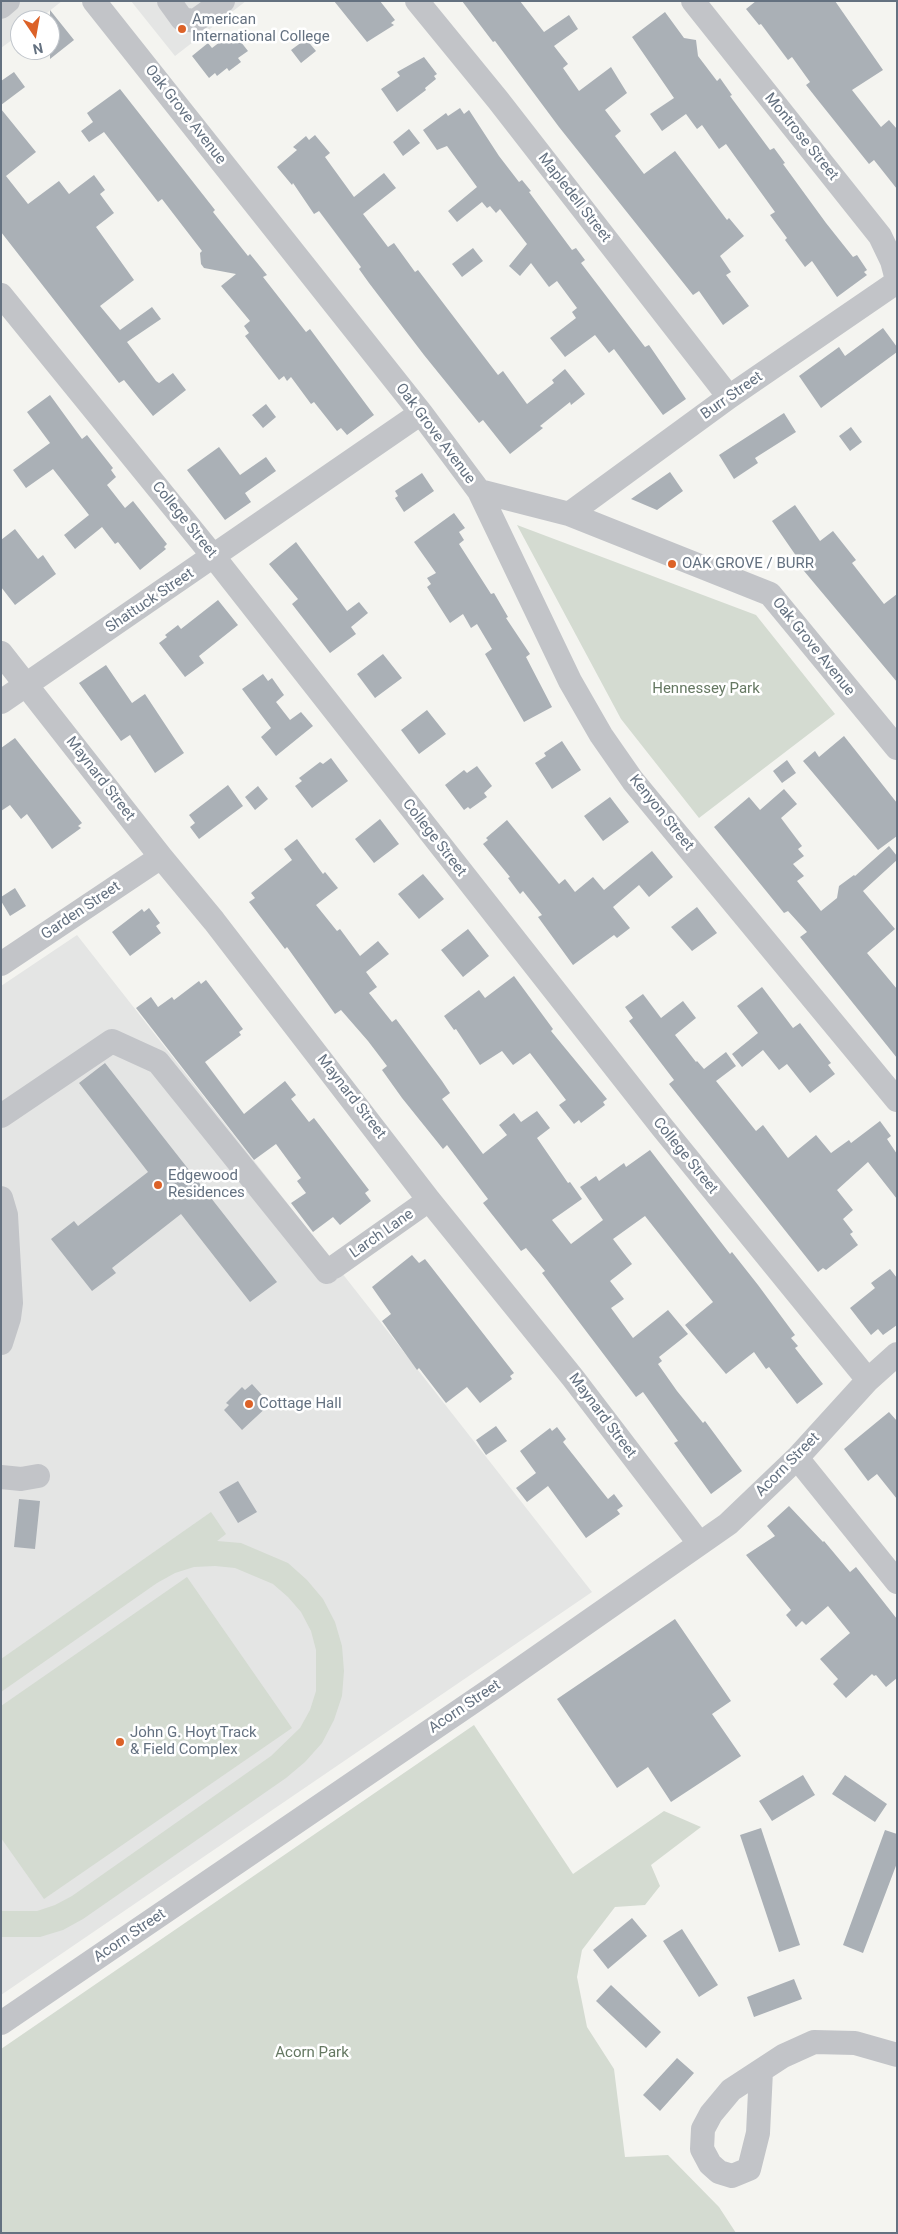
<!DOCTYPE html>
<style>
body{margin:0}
#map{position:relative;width:898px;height:2234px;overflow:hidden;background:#f4f4f0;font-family:Roboto,sans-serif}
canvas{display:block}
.frame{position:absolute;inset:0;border:2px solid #647180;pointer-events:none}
.north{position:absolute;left:10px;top:10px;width:50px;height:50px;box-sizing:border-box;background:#fff;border:1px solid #c1c6cc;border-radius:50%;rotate:168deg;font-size:14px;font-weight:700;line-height:20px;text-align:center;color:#647180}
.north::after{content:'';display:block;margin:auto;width:18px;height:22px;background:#dc6228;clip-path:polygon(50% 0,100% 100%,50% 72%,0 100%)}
</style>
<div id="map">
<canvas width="898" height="2234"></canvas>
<div class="frame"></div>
<div class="north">N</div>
</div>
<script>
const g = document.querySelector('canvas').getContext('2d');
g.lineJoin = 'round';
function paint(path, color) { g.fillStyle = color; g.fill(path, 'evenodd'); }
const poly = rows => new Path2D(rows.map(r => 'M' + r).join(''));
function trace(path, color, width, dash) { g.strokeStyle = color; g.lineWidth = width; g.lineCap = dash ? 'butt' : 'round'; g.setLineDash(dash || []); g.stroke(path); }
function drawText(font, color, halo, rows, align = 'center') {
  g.font = font + ' Roboto,sans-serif'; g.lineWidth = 5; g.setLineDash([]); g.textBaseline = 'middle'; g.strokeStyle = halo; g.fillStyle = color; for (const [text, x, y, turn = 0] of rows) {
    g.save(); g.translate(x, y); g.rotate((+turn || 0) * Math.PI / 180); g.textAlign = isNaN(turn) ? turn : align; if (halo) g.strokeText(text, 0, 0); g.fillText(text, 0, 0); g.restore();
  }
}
paint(poly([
 [1,1,62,1,38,20,20,20,20,34,1,48],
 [131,1,246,1,175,56],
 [77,935,592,1592,1,1995,1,986]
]), '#e4e5e4');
paint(poly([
 [517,525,756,615,835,714,699,818,621,719],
 [211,1512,226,1534,217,1541,241,1543,288,1563,307,1580,323,1599,335,1622,342,1646,344,1671,342,1696,334,1720,322,1743,305,1762,286,1778,83,1919,63,1930,40,1937,1,1937,1,1911,37,1911,55,1905,72,1896,271,1756,300,1728,310,1710,316,1691,316,1650,311,1631,301,1612,288,1597,273,1584,235,1568,215,1566,194,1567,175,1573,157,1583,1,1692,1,1659],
 [187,1577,292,1728,44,1899,1,1838,1,1706],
 [474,1725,573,1874,664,1811,701,1827,651,1865,660,1886,645,1905,615,1907,582,1950,577,1977,587,2027,614,2069,625,2157,668,2155,719,2207,736,2233,1,2233,1,2049]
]), '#d4dbd1');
paint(poly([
 [334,1,380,1,395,20,391,23,394,25,367,42],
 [462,1,520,1,544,32,569,15,578,29,554,46,568,64,563,68,579,91,611,67,627,93,605,110,621,131,615,136,644,174,675,151,727,220,729,218,744,236,720,256,731,272,726,275,749,306,723,325,699,291,693,295,559,127,495,41,493,42],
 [756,1,835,1,883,70,852,90,881,127,889,120,897,129,897,189,874,160,869,164,817,99,806,85,810,82,792,57,788,60,761,24,759,25,746,9],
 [50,10,74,40,50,59],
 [665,12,684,38,696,40,698,56,717,81,720,78,732,95,730,96,770,150,774,148,785,163,783,164,826,223,853,257,857,255,867,270,864,272,867,275,837,297,812,261,805,267,785,240,787,238,770,215,775,212,726,144,719,149,702,125,697,129,686,114,662,131,650,114,674,98,632,37],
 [233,32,248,51,238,58,241,62,229,71,227,68,217,76,215,73,209,78,192,56,208,43,212,48],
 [306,39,316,51,301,63,291,50],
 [424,57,437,74,434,76,436,79,425,88,426,90,397,112,381,89,400,76,397,72],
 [14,72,25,87,1,105,1,81],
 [120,89,215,210,213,212,248,256,250,254,267,275,263,277,306,332,310,329,374,415,347,435,341,428,337,431,314,402,311,404,291,377,287,381,284,376,279,380,245,336,249,333,244,326,250,321,221,286,236,274,204,268,201,264,200,253,202,251,162,199,158,202,104,132,89,142,81,131,93,122,87,113],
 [460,108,464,114,469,110,499,156,519,182,522,180,531,191,529,192,572,250,576,248,585,260,581,263,645,347,649,345,686,399,663,415,614,349,609,353,595,335,565,357,550,338,576,318,572,312,577,308,557,281,549,287,531,263,520,276,509,266,527,244,500,209,496,213,490,206,487,208,482,202,457,222,448,211,477,187,447,146,437,150,423,130,446,113,448,116],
 [1,109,36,152,6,176,28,204,59,181,69,194,94,175,105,190,100,194,114,213,96,227,134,280,100,306,120,330,152,307,161,319,127,342,156,381,159,383,173,373,186,390,153,416,124,380,119,383,1,232],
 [409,129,420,143,403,156,393,142],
 [315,135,330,153,325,157,354,197,384,173,396,188,363,214,388,247,394,243,415,272,418,270,498,375,503,371,527,404,554,383,552,380,565,369,585,394,571,405,570,402,540,426,543,428,510,454,483,420,479,423,424,355,369,283,359,269,361,267,319,211,314,214,293,183,292,185,277,167,297,150,293,147,306,136,309,140],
 [473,248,483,261,462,277,452,264],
 [883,328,897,347,897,352,821,408,799,376,839,347,845,356],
 [50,395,82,439,87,435,113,468,111,470,116,477,107,485,125,508,133,501,167,544,164,547,166,549,140,570,118,542,115,544,102,527,75,549,64,535,89,515,53,469,26,488,13,470,50,443,27,412],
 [266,404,276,417,263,428,252,415],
 [784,413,796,432,755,458,758,463,734,479,719,455],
 [851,427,862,442,850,451,839,436],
 [219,447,240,475,266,457,276,471,245,493,251,502,225,520,187,470],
 [670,472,683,491,657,510,631,499],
 [422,473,434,491,404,512,395,498,398,496,395,491],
 [795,505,820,541,833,531,856,560,852,563,884,604,897,594,897,682,799,565,801,563,772,521],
 [454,513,465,528,459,532,464,540,459,544,491,594,494,593,508,617,506,618,530,654,526,657,552,707,524,722,485,654,492,649,477,624,471,628,463,614,450,623,427,587,431,584,427,578,436,573,414,542],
 [15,529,38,559,43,555,56,574,15,605,1,587,1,540],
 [296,542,347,611,359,602,368,613,351,627,356,634,330,653,292,604,298,599,269,564],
 [218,600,238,625,199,656,204,663,185,677,159,643,167,637,165,635,178,625,181,629],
 [383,654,402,678,375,698,357,674],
 [106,665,132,703,145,694,184,753,155,773,130,735,121,741,79,683],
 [263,674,268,681,272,678,284,695,276,702,290,720,301,712,313,726,276,756,261,737,271,728,242,689],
 [427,710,446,734,419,754,401,730],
 [844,736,897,803,897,836,878,850,803,761,815,751,819,757],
 [15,738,82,823,78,826,81,828,52,849,27,814,21,819,10,805,1,811,1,748],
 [562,741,581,770,552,789,535,763,546,756,544,753],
 [331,758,348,781,312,808,295,786,302,781,299,778,320,762,323,764],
 [787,760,796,773,782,783,773,771],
 [477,766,492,786,484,793,487,797,470,809,468,807,464,810,445,785,464,770,467,773],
 [228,785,243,806,199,839,190,827,195,823,189,815],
 [258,786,268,799,255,810,245,797],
 [784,789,797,804,781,818,802,846,798,849,804,856,793,864,804,876,797,881,821,911,837,898,839,886,854,875,855,876,889,846,897,856,897,860,863,891,895,929,867,953,897,989,897,1058,800,937,807,932,788,911,784,913,714,827,749,797,760,810],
 [610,797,629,822,603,841,584,816],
 [380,819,399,844,374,863,355,839],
 [507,820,559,884,565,879,575,892,593,877,604,890,652,851,673,877,649,897,639,885,613,907,630,928,617,938,614,935,573,965,538,917,542,915,523,891,520,894,508,878,510,877,483,844,488,840,486,838],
 [297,839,323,874,325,872,338,888,316,905,337,931,340,929,360,956,378,941,389,954,366,972,377,987,369,993,392,1022,396,1019,442,1081,450,1093,442,1099,483,1154,507,1135,499,1125,514,1113,521,1122,537,1111,550,1128,537,1138,568,1183,570,1182,582,1199,552,1220,571,1244,603,1220,580,1187,596,1176,599,1181,624,1163,626,1167,650,1150,730,1254,732,1252,758,1285,795,1335,791,1338,798,1346,795,1348,823,1384,797,1404,769,1367,766,1369,754,1352,726,1374,685,1325,713,1302,645,1216,613,1239,632,1264,610,1281,624,1299,611,1308,633,1338,668,1310,688,1334,659,1357,662,1361,658,1364,677,1391,703,1423,705,1421,742,1471,711,1494,674,1443,678,1441,643,1392,636,1397,542,1273,545,1271,526,1248,521,1251,483,1203,488,1199,447,1145,443,1149,402,1098,382,1070,387,1066,368,1041,341,1010,335,1014,287,947,285,949,249,902,255,898,251,893,292,860,284,849],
 [423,874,444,899,419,919,398,894],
 [15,888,26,906,10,916,1,901,1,897],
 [697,907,717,933,692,951,671,927],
 [149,908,160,923,156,926,161,933,130,956,112,932,142,909,144,912],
 [468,929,489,956,463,977,441,950],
 [514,976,553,1029,551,1031,607,1099,603,1102,605,1105,581,1123,579,1120,574,1124,559,1105,566,1100,530,1053,513,1065,502,1051,480,1065,456,1029,454,1030,444,1016,479,990,485,998],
 [206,980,243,1029,239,1032,241,1035,205,1062,244,1114,285,1081,296,1095,291,1099,309,1122,314,1118,369,1190,365,1193,371,1201,340,1225,333,1217,313,1232,291,1203,306,1193,297,1181,301,1178,276,1144,254,1160,136,1008,151,997,158,1007,172,997,174,1000,199,981,201,984],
 [762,987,793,1028,800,1023,831,1063,828,1065,835,1074,810,1093,787,1064,779,1070,763,1050,742,1067,732,1054,758,1033,737,1006],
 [643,994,661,1018,683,1001,696,1018,675,1035,696,1062,697,1061,704,1069,726,1052,736,1066,716,1081,756,1131,763,1125,788,1158,816,1135,831,1153,849,1140,851,1143,880,1121,891,1136,887,1139,897,1154,897,1199,868,1162,837,1190,853,1210,843,1219,853,1232,850,1234,858,1245,826,1270,823,1268,818,1272,669,1084,674,1080,629,1021,633,1018,625,1007],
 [105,1063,277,1282,250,1302,181,1214,112,1268,116,1273,92,1291,51,1239,74,1221,78,1226,148,1172,79,1083],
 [412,1255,419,1263,425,1259,514,1373,510,1376,512,1379,480,1403,467,1387,446,1403,419,1368,417,1370,382,1321,391,1314,372,1287],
 [890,1269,897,1278,897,1325,883,1335,878,1329,871,1335,850,1308,875,1288,871,1283],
 [252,1384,270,1404,242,1430,224,1410,229,1405,226,1403,242,1387,245,1390],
 [889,1412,897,1421,897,1499,877,1474,868,1481,844,1449],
 [496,1426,507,1441,486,1455,476,1440],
 [557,1427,566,1439,563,1442,608,1499,614,1494,623,1506,617,1510,620,1514,586,1538,548,1486,527,1502,516,1488,536,1473,520,1451,550,1428,552,1431],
 [238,1481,257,1512,238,1523,219,1492],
 [19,1499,40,1501,35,1549,14,1547],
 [789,1506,823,1542,824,1541,850,1572,856,1567,897,1619,897,1678,886,1687,876,1675,874,1676,872,1674,846,1698,833,1684,838,1679,820,1659,850,1633,828,1606,806,1625,802,1621,796,1627,786,1615,791,1610,746,1555,775,1536,767,1526],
 [675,1619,731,1701,712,1714,741,1756,671,1802,648,1767,617,1788,557,1699],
 [803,1775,815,1795,772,1821,759,1801],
 [845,1775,887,1804,875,1822,832,1794],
 [761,1828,800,1945,779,1952,740,1835],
 [885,1830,897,1834,897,1863,863,1953,843,1945],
 [632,1918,647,1936,608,1969,593,1950],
 [682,1929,718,1985,699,1997,663,1941],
 [794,1979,802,1999,754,2017,747,1997],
 [611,1985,661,2032,646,2048,596,2001],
 [677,2058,694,2073,660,2111,643,2095]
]), '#aab0b6');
trace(poly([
 [94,1,421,413,479,491,569,514,770,594,897,748],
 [169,1,182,19,195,21,223,1],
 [417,1,498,100,729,397],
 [693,1,880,236,892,261,897,280],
 [1,7,8,1],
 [1,295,214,557,662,1127,868,1380],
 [479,491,570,681,601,735,633,781,897,1100],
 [569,514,729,397,897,282],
 [1,653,161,857,214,921,429,1200,573,1378,699,1543],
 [1,702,421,413],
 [1,964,161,857],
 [1,1116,112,1041,158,1062,327,1272],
 [1,1198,6,1215,11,1303,9,1318,1,1343],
 [334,1267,429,1200],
 [797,1458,897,1582],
 [1,1477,21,1479,38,1476],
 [1,2023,496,1686,728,1524,797,1458,868,1380,897,1354],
 [761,2071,758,2133,749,2169,732,2176,719,2172,710,2164,702,2149,703,2129,711,2114,731,2090,783,2056,814,2042,855,2043,897,2055]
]), '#c2c4c8', 24);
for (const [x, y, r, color] of [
 [182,29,5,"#dc6228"],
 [672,564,5,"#dc6228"],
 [158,1185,5,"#dc6228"],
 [249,1404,5,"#dc6228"],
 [120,1742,5,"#dc6228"]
]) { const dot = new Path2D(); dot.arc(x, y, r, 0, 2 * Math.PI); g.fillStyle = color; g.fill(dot); trace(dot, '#fff', 2); }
drawText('15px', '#647180', '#fff', [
 ["American",192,20],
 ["International College",192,37],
 ["OAK GROVE / BURR",682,564],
 ["Edgewood",168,1176],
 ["Residences",168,1193],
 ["Cottage Hall",259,1404],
 ["John G. Hoyt Track",130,1733],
 ["& Field Complex",130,1750]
], 'left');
drawText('15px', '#647180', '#fff', [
 ["Oak Grove Avenue",185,115,52],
 ["Montrose Street",801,137,51],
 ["Mapledell Street",574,198,52],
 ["Burr Street",732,396,-35],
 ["Oak Grove Avenue",435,434,53],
 ["College Street",184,520,51],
 ["Shattuck Street",150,601,-34],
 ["Oak Grove Avenue",813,647,51],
 ["Maynard Street",100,779,52],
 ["Kenyon Street",661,813,51],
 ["College Street",434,838,52],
 ["Garden Street",81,911,-34],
 ["Maynard Street",351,1097,52],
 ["College Street",685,1156,51],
 ["Larch Lane",382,1234,-35],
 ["Maynard Street",602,1416,53],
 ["Acorn Street",788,1465,-45],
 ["Acorn Street",465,1707,-34],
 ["Acorn Street",130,1936,-34]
]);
drawText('15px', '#657862', '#fff', [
 ["Hennessey Park",706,689],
 ["Acorn Park",312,2053]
]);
</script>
